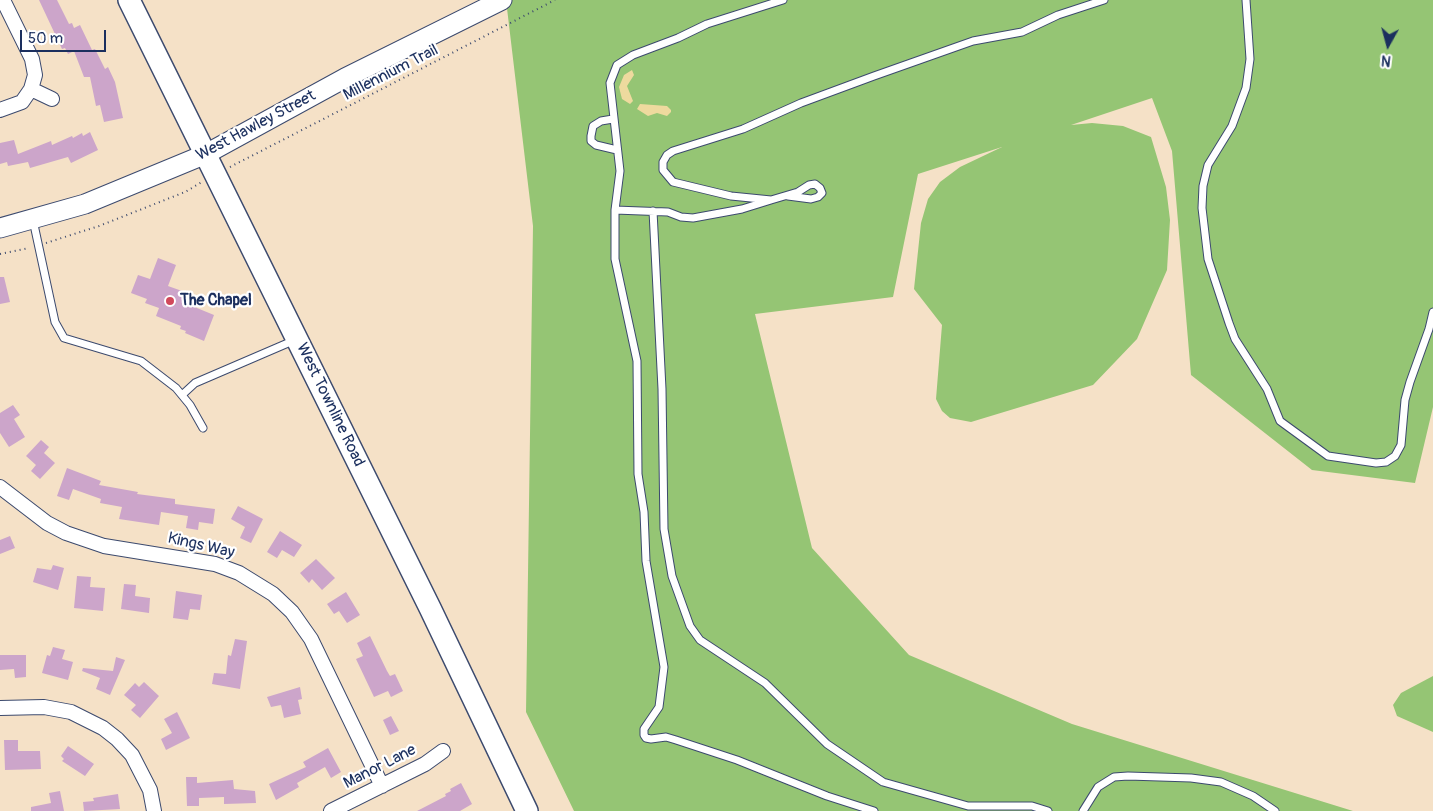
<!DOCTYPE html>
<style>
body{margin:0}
#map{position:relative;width:1433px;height:811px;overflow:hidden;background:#f5e1c7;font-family:Pangolin,sans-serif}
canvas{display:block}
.north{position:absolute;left:1363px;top:20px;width:50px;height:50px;-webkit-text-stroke:4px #fff;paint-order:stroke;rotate:187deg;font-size:14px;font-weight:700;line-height:20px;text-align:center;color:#1b2f5e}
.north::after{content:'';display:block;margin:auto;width:18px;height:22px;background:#1b2f5e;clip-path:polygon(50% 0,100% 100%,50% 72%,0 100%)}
.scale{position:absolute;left:20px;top:30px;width:86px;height:22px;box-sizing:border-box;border:2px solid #1b2f5e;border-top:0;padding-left:6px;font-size:15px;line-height:18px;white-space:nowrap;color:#1b2f5e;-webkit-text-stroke:4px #fff;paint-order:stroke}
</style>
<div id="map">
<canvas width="1433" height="811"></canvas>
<div class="north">N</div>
<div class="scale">50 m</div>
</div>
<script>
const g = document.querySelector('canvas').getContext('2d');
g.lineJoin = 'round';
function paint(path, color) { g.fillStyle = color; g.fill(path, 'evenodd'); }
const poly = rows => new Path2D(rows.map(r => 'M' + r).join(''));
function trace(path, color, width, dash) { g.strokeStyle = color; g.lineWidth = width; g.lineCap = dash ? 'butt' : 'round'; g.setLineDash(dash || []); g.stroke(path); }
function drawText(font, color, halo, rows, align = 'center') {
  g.font = font + ' Pangolin,sans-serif'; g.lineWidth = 4.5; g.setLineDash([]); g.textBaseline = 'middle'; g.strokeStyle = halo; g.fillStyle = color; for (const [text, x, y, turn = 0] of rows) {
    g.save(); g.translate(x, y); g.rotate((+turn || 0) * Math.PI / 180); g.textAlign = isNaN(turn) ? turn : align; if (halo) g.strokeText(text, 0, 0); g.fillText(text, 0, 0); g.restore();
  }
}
paint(poly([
 [506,0,1433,0,1433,407,1415,483,1312,470,1191,375,1172,151,1152,98,1071,125,1092,123,1123,126,1151,137,1166,187,1170,220,1167,270,1137,339,1093,385,971,422,950,418,942,411,936,399,942,325,914,289,921,223,928,199,940,182,960,167,1002,147,918,174,893,297,755,314,812,548,909,655,1072,724,1353,811,574,811,526,712,533,226],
 [1433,676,1433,732,1397,716,1393,705,1401,693]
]), '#95c574');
paint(poly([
 [632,70,634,75,627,86,633,101,630,104,622,99,619,87,624,75],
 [640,104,667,106,671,110,671,112,667,116,657,113,648,116,637,109]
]), '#eeda9e');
paint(poly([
 [39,0,57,0,69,24,72,23,74,28,80,25,92,50,95,49,105,69,108,67,115,82,123,118,104,122,100,105,96,106,90,77,84,77,74,51,68,54,65,48,62,49],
 [90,132,98,150,71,163,68,157,30,168,28,162,8,166,7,162,0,164,0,143,14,140,18,154,51,141,52,145,72,136,73,138,82,133,83,136],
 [158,258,176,265,168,286,196,296,192,306,214,315,204,341,185,333,186,331,180,329,181,326,156,316,159,308,145,303,147,299,131,293,138,275,150,279],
 [0,277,4,277,10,302,0,304],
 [13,405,20,415,14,419,25,437,9,447,0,433,0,413],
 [41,440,49,447,44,453,55,463,40,479,31,471,36,465,26,456],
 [67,468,101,481,99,485,138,492,137,494,175,499,175,504,215,509,213,524,199,522,198,530,186,528,188,516,161,512,159,525,119,519,122,507,100,503,101,499,73,489,69,500,57,496],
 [238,506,263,519,251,543,240,538,245,527,231,519],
 [280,531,302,545,294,557,282,550,277,558,267,552],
 [10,536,15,548,0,554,0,540],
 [316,559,335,578,322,590,312,579,309,583,300,573],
 [53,565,64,568,58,590,33,582,37,568,51,570],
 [77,576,91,577,90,587,105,588,103,611,74,608],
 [124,584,136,585,135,596,150,598,149,613,121,609],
 [176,591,202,595,200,610,190,609,188,620,173,618],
 [346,592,360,615,347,623,339,611,334,614,327,604],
 [370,636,387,671,390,676,395,674,403,691,391,697,388,691,374,697,356,659,363,656,357,643],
 [235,639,247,641,240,689,212,684,214,673,226,674,228,655,231,656],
 [53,647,65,650,62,659,73,662,68,680,42,673,47,655,50,656],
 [0,655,26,655,26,677,15,678,14,669,0,670],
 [116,657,125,660,110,695,96,689,100,678,82,671,83,668,113,671],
 [144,682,159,696,140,718,131,710,136,705,124,695,135,683,139,687],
 [300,687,302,699,298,700,301,714,284,718,281,705,271,707,267,697],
 [177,712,190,738,166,750,161,739,172,733,164,719],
 [391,716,399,731,390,735,383,720],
 [4,740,18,740,18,751,40,751,41,769,5,770],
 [68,746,94,764,85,776,62,761,64,759,61,756],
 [328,748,341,772,331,778,325,767,297,783,299,787,276,800,269,784,306,767,303,762],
 [186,777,197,777,197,783,233,780,234,789,255,791,256,803,224,804,224,797,199,798,199,806,187,806],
 [461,783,472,804,460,811,417,811,446,796,445,794,451,791,450,789],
 [60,791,64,811,31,811,31,807,51,803,49,793],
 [118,794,120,809,84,811,83,802,94,801,93,798]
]), '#cca5ca');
const lane = poly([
 [1246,0,1250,59,1246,88,1232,126,1208,165,1203,186,1202,208,1208,259,1229,323,1235,339,1267,389,1280,421,1328,456,1376,463,1386,462,1395,456,1401,445,1405,400,1410,382,1429,329,1433,312],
 [613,119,601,121,593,126,591,136,591,141,596,145,617,150],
 [788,196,811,199,818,197,822,193,820,188,815,184,809,185,798,192,771,200,731,196,673,182,663,170,663,162,667,155,673,151,743,129,801,103,874,76,973,41,1022,32,1058,15,1104,0],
 [771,200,742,209,693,218,681,217,668,212,615,210,615,259,637,361,638,474,644,512,646,561,664,667,659,707,644,729,644,735,646,738,651,739,666,737,676,740,737,760,827,796,874,811],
 [615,210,620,171,610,83,617,65,633,55,678,38,707,24,783,0],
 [653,211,662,389,664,529,672,576,690,626,700,640,765,683,827,744,883,782,968,806,1032,806,1048,811],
 [33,220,55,322,64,338,141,361,176,388,190,405,203,428],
 [182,395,195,383,295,340],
 [1083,811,1098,787,1114,777,1128,776,1191,778,1221,782,1253,796,1275,811]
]);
const street = poly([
 [31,89,52,99],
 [0,110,22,102,31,89,35,75,32,59,3,0],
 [0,487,47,523,66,533,104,546,215,564,239,573,273,594,292,612,311,639,382,786],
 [0,708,44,707,71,712,103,728,117,739,132,755,150,790,154,811],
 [331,811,425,764,443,751]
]);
const secondary = poly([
 [0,228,85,204,206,154,345,78,502,0]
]);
const primary = poly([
 [129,0,430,608,527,811]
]);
trace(lane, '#3c4a6e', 9);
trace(street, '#3c4a6e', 16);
trace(secondary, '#3c4a6e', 21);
trace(primary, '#3c4a6e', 24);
trace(poly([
 [230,167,555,0],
 [46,243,99,226,185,192,202,182],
 [0,254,29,248]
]), '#3c4a6e', 2, [1, 4]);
trace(lane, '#fff', 7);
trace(street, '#fff', 14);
trace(secondary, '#fff', 19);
trace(primary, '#fff', 21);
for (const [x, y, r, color] of [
 [170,301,5,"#d1495b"]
]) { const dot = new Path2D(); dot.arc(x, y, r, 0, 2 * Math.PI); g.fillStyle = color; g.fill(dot); trace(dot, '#fff', 2); }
drawText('16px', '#1b2f5e', '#fff', [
 ["Millennium Trail",391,73,-27],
 ["West Hawley Street",256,126,-28],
 ["West Townline Road",330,405,64],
 ["Kings Way",201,546,13],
 ["Manor Lane",380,767,-27]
]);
drawText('bold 16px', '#1b2f5e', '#fff', [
 ["The Chapel",180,301]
], 'left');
</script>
